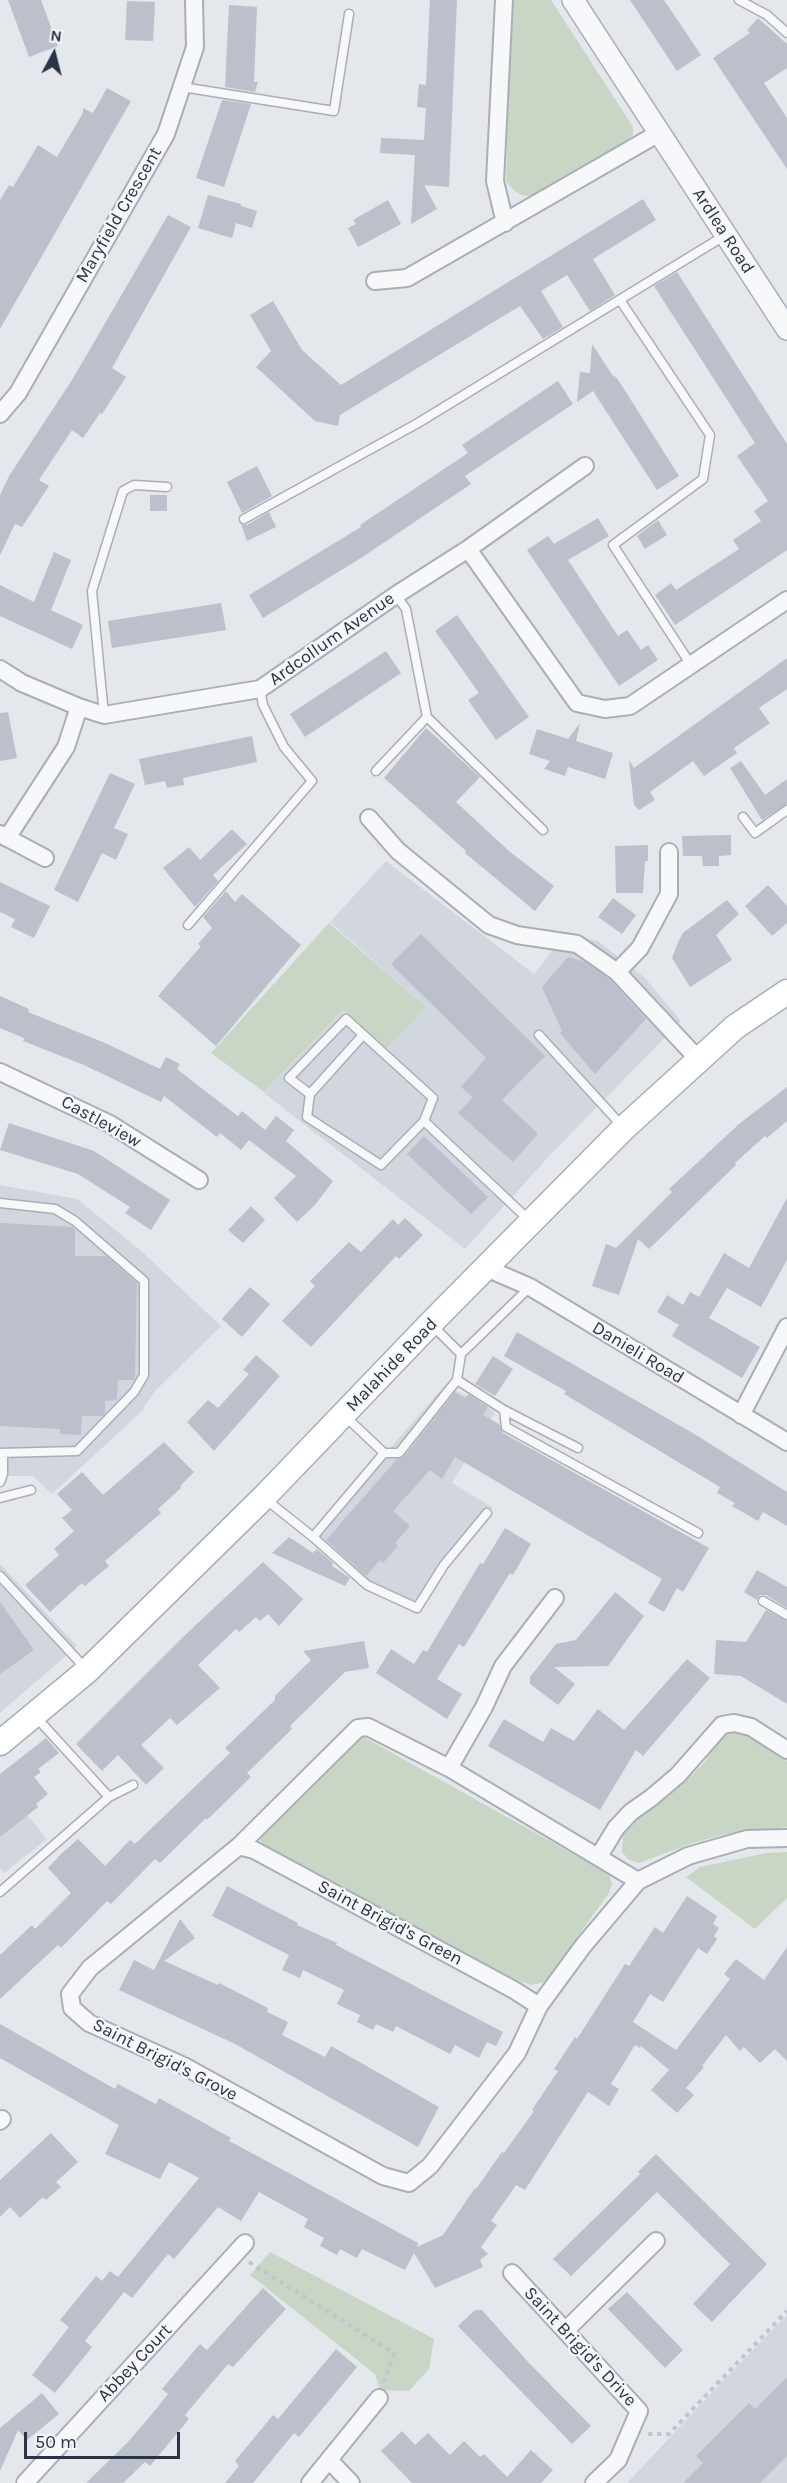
<!DOCTYPE html>
<style>
body{margin:0}
#map{position:relative;width:787px;height:2483px;overflow:hidden;background:#e4e7ec;font-family:Karla,sans-serif}
canvas{display:block}
.north{position:absolute;left:24px;top:24px;width:60px;height:60px;-webkit-text-stroke:4px #f4f6f9;paint-order:stroke;rotate:7deg;font-size:16px;font-weight:700;line-height:24px;text-align:center;color:#2b3445}
.north::after{content:'';display:block;margin:auto;width:21px;height:27px;background:#2b3445;clip-path:polygon(50% 0,100% 100%,50% 72%,0 100%)}
.scale{position:absolute;left:24px;top:2432px;width:156px;height:27px;box-sizing:border-box;border:3px solid #2b3445;border-top:0;padding-left:8px;font-size:18px;line-height:21px;white-space:nowrap;color:#2b3445;-webkit-text-stroke:4px #f4f6f9;paint-order:stroke}
</style>
<div id="map">
<canvas width="787" height="2483"></canvas>
<div class="north">N</div>
<div class="scale">50 m</div>
</div>
<script>
const g = document.querySelector('canvas').getContext('2d');
g.lineJoin = 'round';
function paint(path, color) { g.fillStyle = color; g.fill(path, 'evenodd'); }
const poly = rows => new Path2D(rows.map(r => 'M' + r).join(''));
function trace(path, color, width, dash) { g.strokeStyle = color; g.lineWidth = width; g.lineCap = dash ? 'butt' : 'round'; g.setLineDash(dash || []); g.stroke(path); }
function drawText(font, color, halo, rows, align = 'center') {
  g.font = font + ' Karla,sans-serif'; g.lineWidth = 4.5; g.setLineDash([]); g.textBaseline = 'middle'; g.strokeStyle = halo; g.fillStyle = color; for (const [text, x, y, turn = 0] of rows) {
    g.save(); g.translate(x, y); g.rotate((+turn || 0) * Math.PI / 180); g.textAlign = isNaN(turn) ? turn : align; if (halo) g.strokeText(text, 0, 0); g.fillText(text, 0, 0); g.restore();
  }
}
paint(poly([
 [386,861,534,974,565,935,598,941,644,977,681,1021,552,1153,465,1249,264,1093,343,1010,387,1049,426,1007,330,922],
 [0,1185,77,1199,140,1250,221,1326,155,1391,141,1412,52,1494,33,1476,0,1476],
 [445,1385,485,1405,495,1413,452,1483,492,1507,443,1564,417,1608,367,1585,313,1537],
 [0,1564,77,1646,0,1713],
 [0,1781,47,1839,4,1873,0,1868],
 [787,2315,787,2483,627,2483,722,2382]
]), '#d2d6de');
paint(poly([
 [511,0,551,0,633,127,633,135,628,140,531,196,521,195,514,190,506,181],
 [329,923,426,1007,387,1049,343,1010,264,1092,211,1053],
 [739,1731,787,1761,787,1827,725,1834,690,1844,639,1863,629,1860,622,1852,623,1836,630,1823,692,1775,705,1762,714,1747,726,1733],
 [362,1736,609,1874,612,1884,609,1893,545,1982,531,1985,514,1979,268,1850,260,1840,265,1829],
 [787,1852,787,1898,755,1929,686,1877,700,1867,766,1853],
 [270,2252,434,2339,429,2369,409,2391,380,2390,375,2374,250,2275]
]), '#c9d6c5');
paint(poly([
 [8,0,41,0,58,46,29,57],
 [430,0,457,0,449,187,424,185,437,209,411,224,415,155,380,153,381,138,424,140,426,108,417,107,419,84,426,85],
 [630,0,664,0,701,55,677,71],
 [127,1,155,2,153,41,125,40],
 [229,5,257,7,254,82,258,82,255,92,225,87],
 [758,18,787,44,787,68,764,83,787,118,787,169,713,58,750,33,747,30],
 [107,88,131,101,0,329,0,200,9,185,13,187,38,145,57,157,83,113,83,108,93,113],
 [222,100,251,104,224,187,196,178],
 [208,195,241,204,241,206,257,211,252,228,236,223,232,238,198,228],
 [643,199,656,220,593,259,615,295,590,311,567,275,541,291,563,327,543,339,520,306,340,415,338,426,315,421,256,367,271,351,250,315,273,301,302,350,341,385],
 [388,200,401,224,358,247,348,228,356,224,353,220],
 [168,215,191,227,112,368,126,377,102,414,100,413,83,438,72,430,39,480,49,486,22,527,15,524,0,555,0,495,9,476,72,380],
 [677,272,787,444,787,550,675,625,655,595,671,583,676,590,739,549,733,540,761,521,754,511,768,501,737,456,755,443,654,286],
 [592,344,613,376,616,376,614,377,617,378,679,476,657,490,593,391,577,402,580,372,590,373],
 [558,381,573,404,465,476,471,484,361,558,263,618,249,595,361,527,360,525,468,453,462,445],
 [257,466,272,496,242,513,227,482],
 [150,495,167,495,167,511,150,511],
 [269,512,276,527,247,541,241,524,247,525],
 [598,518,609,536,568,560,618,636,627,630,641,650,648,645,658,660,619,686,527,550,548,536,554,544],
 [658,520,667,535,645,549,637,536],
 [54,552,71,560,51,610,83,625,72,649,0,616,0,585,34,602],
 [221,603,226,630,112,648,108,621],
 [457,615,529,717,496,740,468,700,479,693,435,631],
 [386,651,401,673,305,737,290,714],
 [787,658,787,689,759,708,770,723,734,748,737,753,704,776,693,761,650,792,655,800,639,810,634,805,629,760,634,768],
 [8,712,17,758,0,761,0,713],
 [580,723,576,741,613,753,605,779,568,767,565,776,544,769,550,761,529,754,537,729,568,739],
 [426,728,480,777,456,802,509,851,554,886,535,911,465,853,466,851,384,778],
 [252,736,257,762,183,778,184,785,167,788,165,781,145,785,139,759],
 [741,761,765,795,787,779,787,804,762,820,730,768],
 [110,773,135,784,114,828,128,834,116,860,102,853,78,902,54,890],
 [232,829,247,844,213,875,218,881,195,907,163,868,189,847,200,860],
 [731,835,731,855,719,856,719,866,703,866,702,856,683,856,682,836],
 [648,845,648,861,645,861,643,893,616,893,615,846],
 [0,882,50,906,34,938,11,927,15,919,0,912],
 [768,885,787,906,787,923,772,936,745,906],
 [226,891,235,902,242,894,301,945,216,1046,158,996,201,946,198,944,212,928,203,917],
 [613,898,636,915,622,934,598,917],
 [727,900,739,914,716,935,732,960,690,987,672,958,678,942,683,933],
 [421,934,545,1056,502,1100,538,1134,513,1162,458,1113,473,1097,461,1087,486,1058,391,964],
 [568,957,585,962,610,980,646,1019,595,1074,560,1033,562,1031,542,987],
 [0,996,29,1009,28,1012,105,1043,160,1069,166,1057,180,1064,177,1069,209,1094,238,1116,242,1111,265,1130,276,1116,294,1130,286,1141,333,1181,315,1205,297,1222,274,1198,296,1176,249,1140,241,1150,220,1133,217,1137,164,1096,161,1102,84,1065,23,1041,24,1038,0,1028],
 [787,1087,787,1121,767,1138,765,1136,735,1163,736,1165,649,1249,638,1239,619,1295,592,1286,606,1244,616,1248,672,1192,669,1189,739,1124],
 [9,1123,94,1151,170,1200,151,1230,125,1213,130,1207,78,1174,0,1150],
 [424,1136,488,1197,471,1214,407,1154],
 [787,1198,787,1260,761,1307,727,1288,709,1318,760,1347,742,1378,672,1336,679,1325,657,1312,667,1295,683,1305,690,1292,699,1297,724,1253,749,1268],
 [251,1206,265,1220,243,1243,228,1230],
 [405,1218,423,1235,399,1259,396,1256,311,1347,282,1321,315,1286,310,1281,349,1242,361,1252,393,1219,398,1225],
 [0,1223,72,1227,75,1230,75,1256,106,1256,137,1283,135,1378,134,1380,118,1380,117,1400,105,1401,105,1413,102,1416,82,1416,81,1435,60,1434,60,1429,0,1426],
 [250,1287,270,1304,242,1337,222,1319],
 [517,1332,696,1435,787,1492,787,1526,763,1512,758,1521,732,1506,735,1503,717,1493,720,1487,564,1394,566,1391,504,1356],
 [256,1355,280,1376,214,1451,187,1422,208,1400,218,1408,249,1374,243,1370],
 [493,1356,513,1369,495,1396,475,1384],
 [455,1392,465,1398,468,1394,488,1407,483,1415,499,1424,503,1433,709,1548,683,1592,677,1588,664,1612,648,1603,662,1579,455,1457,442,1479,430,1470,393,1511,410,1526,395,1543,398,1546,383,1563,380,1560,366,1576,326,1540,397,1459,404,1457],
 [164,1442,194,1472,180,1486,181,1488,158,1509,161,1513,105,1561,109,1566,85,1586,82,1583,50,1612,25,1585,59,1555,54,1549,74,1531,62,1518,72,1510,57,1494,82,1472,103,1495],
 [505,1528,531,1544,513,1575,510,1573,464,1647,459,1644,437,1679,462,1694,447,1719,376,1673,391,1649,414,1664,423,1650,427,1652,480,1563,483,1564],
 [289,1537,313,1553,317,1549,333,1563,332,1566,350,1578,345,1586,272,1553],
 [263,1562,303,1599,279,1626,268,1614,260,1621,256,1617,239,1632,236,1629,198,1665,220,1688,177,1725,170,1718,141,1745,164,1768,146,1785,118,1755,102,1771,76,1744,184,1636],
 [757,1570,787,1587,787,1608,766,1595,760,1595,757,1600,744,1592],
 [615,1592,644,1616,608,1666,554,1667,575,1684,558,1705,530,1684,530,1677,556,1644,576,1640],
 [0,1602,34,1650,0,1674],
 [766,1610,787,1621,787,1704,741,1676,714,1674,716,1640,746,1642],
 [364,1641,369,1668,345,1672,290,1726,292,1729,247,1773,251,1777,207,1820,206,1818,160,1863,155,1859,111,1904,107,1901,61,1948,58,1945,0,1999,0,1955,32,1925,35,1929,71,1893,48,1868,60,1855,78,1839,105,1866,130,1840,135,1844,230,1753,225,1748,275,1700,275,1696,311,1660,303,1651],
 [687,1659,710,1678,643,1756,636,1750,600,1810,488,1746,504,1719,543,1742,551,1728,574,1741,598,1709,624,1730],
 [46,1738,59,1753,38,1769,41,1772,34,1777,48,1794,36,1804,38,1807,0,1837,0,1774],
 [227,1886,298,1923,297,1925,337,1943,336,1945,503,2032,496,2046,487,2042,479,2058,455,2045,450,2054,396,2026,393,2032,376,2024,373,2030,357,2022,360,2015,337,2004,344,1990,303,1970,300,1978,282,1970,289,1955,212,1916],
 [687,1896,717,1916,713,1924,719,1928,714,1936,717,1939,707,1954,698,1948,663,2002,650,1994,633,2022,676,2050,730,1979,724,1974,736,1959,764,1980,787,1947,787,2061,775,2049,760,2063,744,2047,740,2051,726,2035,702,2066,704,2067,686,2088,694,2095,677,2113,651,2090,669,2070,641,2046,640,2048,635,2045,611,2084,619,2089,609,2106,588,2092,525,2190,516,2185,491,2221,497,2225,481,2247,488,2254,480,2260,483,2267,435,2288,414,2253,405,2270,362,2249,357,2258,340,2249,337,2255,320,2246,324,2238,304,2227,308,2219,259,2192,241,2221,218,2207,174,2259,168,2254,132,2298,124,2292,85,2341,92,2347,55,2393,32,2375,69,2327,60,2320,96,2276,102,2281,110,2271,118,2277,199,2178,169,2162,160,2179,105,2154,119,2125,0,2058,0,2024,115,2089,118,2084,156,2104,159,2098,231,2138,229,2141,248,2151,418,2243,417,2247,443,2235,475,2188,476,2189,502,2152,504,2153,534,2111,532,2110,558,2071,554,2069,575,2037,577,2039,625,1964,629,1966,655,1927,663,1933],
 [180,1919,195,1938,164,1961,218,1985,219,1983,268,2008,267,2012,288,2022,282,2035,325,2057,331,2046,439,2107,418,2147,235,2044,119,1990,134,1960,154,1970],
 [51,2133,78,2162,56,2182,61,2187,46,2200,43,2197,20,2218,10,2207,0,2217,0,2180],
 [656,2154,767,2264,712,2322,693,2304,730,2264,657,2192,571,2276,553,2259,640,2174,638,2172],
 [263,2288,286,2309,233,2367,228,2364,185,2415,189,2419,150,2466,145,2462,123,2483,86,2483,128,2442,157,2408,168,2394,162,2389,200,2344,207,2350],
 [627,2292,683,2350,665,2368,608,2309],
 [475,2310,482,2310,529,2363,591,2426,572,2444,458,2326],
 [336,2349,357,2367,299,2437,294,2433,253,2483,225,2483,239,2466,235,2461,273,2415,278,2419],
 [787,2377,787,2456,760,2483,683,2483,703,2463,696,2456,749,2403,755,2409],
 [42,2393,59,2414,27,2440,18,2430,0,2471,0,2428],
 [402,2431,415,2445,428,2433,450,2455,464,2441,480,2457,484,2454,507,2477,531,2450,553,2470,541,2483,412,2483,381,2451]
]), '#bbc0ca');
const service = poly([
 [739,0,767,15,787,33],
 [182,87,334,111,349,14],
 [620,300,710,435,703,479,613,545,691,665],
 [244,519,418,423,724,236],
 [396,595,406,609,427,717,543,830],
 [104,715,92,591,123,491,134,485,167,487],
 [376,771,427,717],
 [743,817,755,833,787,810],
 [188,925,312,781,284,747,263,705,260,689],
 [539,1035,623,1127],
 [310,1094,363,1035],
 [424,1121,433,1098,346,1019,289,1078,310,1094,307,1117,381,1165,424,1121,530,1221],
 [0,1203,55,1209,75,1221,144,1281,144,1375,134,1392,77,1451,0,1453],
 [461,1354,530,1287],
 [457,1380,504,1410,506,1427,698,1533],
 [504,1410,578,1448],
 [384,1453,399,1453,457,1380,461,1354,431,1324],
 [0,1482,3,1474,3,1453],
 [0,1498,31,1490],
 [264,1498,313,1537,384,1453,344,1415],
 [313,1537,367,1585,417,1608,444,1565,487,1513],
 [0,1576,87,1670],
 [763,1601,787,1615],
 [35,1716,109,1797],
 [0,1892,109,1797,133,1785]
]);
const minor = poly([
 [504,0,495,181,505,223],
 [375,281,407,278,659,133],
 [0,414,18,393,166,134,195,47,194,0],
 [468,549,585,466],
 [0,669,22,683,79,707,104,715,260,689,396,595,468,549,577,703,605,709,630,706,787,600],
 [369,818,398,851,489,925,517,935,577,944,617,972,698,1059],
 [0,834,45,858],
 [7,838,66,747,79,707],
 [617,972,640,948,669,894,669,852],
 [0,1072,110,1124,199,1180],
 [486,1268,530,1287,787,1442],
 [741,1415,787,1327],
 [449,1768,484,1707,503,1666,555,1598],
 [239,1846,254,1850,514,1990,539,2006],
 [599,1856,616,1828,631,1812,651,1798,678,1775,722,1725,734,1723,751,1727,787,1750],
 [638,1881,449,1768,368,1727,358,1728,239,1846,90,1968,70,1994,72,2008,89,2023,184,2066,383,2176,409,2183,430,2166,517,2053,539,2006,583,1946,638,1881,688,1856,747,1839,787,1838],
 [0,2121,2,2119],
 [512,2273,639,2411,618,2460,594,2483],
 [566,2330,656,2241],
 [329,2460,351,2483],
 [25,2483,245,2243],
 [310,2483,379,2398]
]);
const tertiary = poly([
 [573,0,787,329]
]);
const secondary = poly([
 [0,1743,87,1671,264,1497,430,1324,624,1128,735,1027,787,992]
]);
trace(service, '#a9aeb7', 11);
trace(minor, '#a9aeb7', 20);
trace(tertiary, '#a9aeb7', 24);
trace(secondary, '#a9aeb7', 27);
trace(poly([
 [249,2262,394,2353,384,2382],
 [648,2434,669,2434,787,2311]
]), '#c2c5cb', 4, [4.5, 4.5]);
trace(service, '#f7f8fa', 8);
trace(minor, '#f7f8fa', 16);
trace(tertiary, '#f7f8fa', 21);
trace(secondary, '#fff', 24);
drawText('18px', '#2b3445', '#f4f6f9', [
 ["Maryfield Crescent",119,215,-60],
 ["Ardlea Road",723,231,57],
 ["Ardcollum Avenue",332,639,-35],
 ["Castleview",101,1122,29],
 ["Danieli Road",638,1353,31],
 ["Malahide Road",392,1365,-46],
 ["Saint Brigid's Green",390,1923,28],
 ["Saint Brigid's Grove",165,2060,27],
 ["Saint Brigid's Drive",580,2347,47],
 ["Abbey Court",135,2363,-47]
]);
</script>
